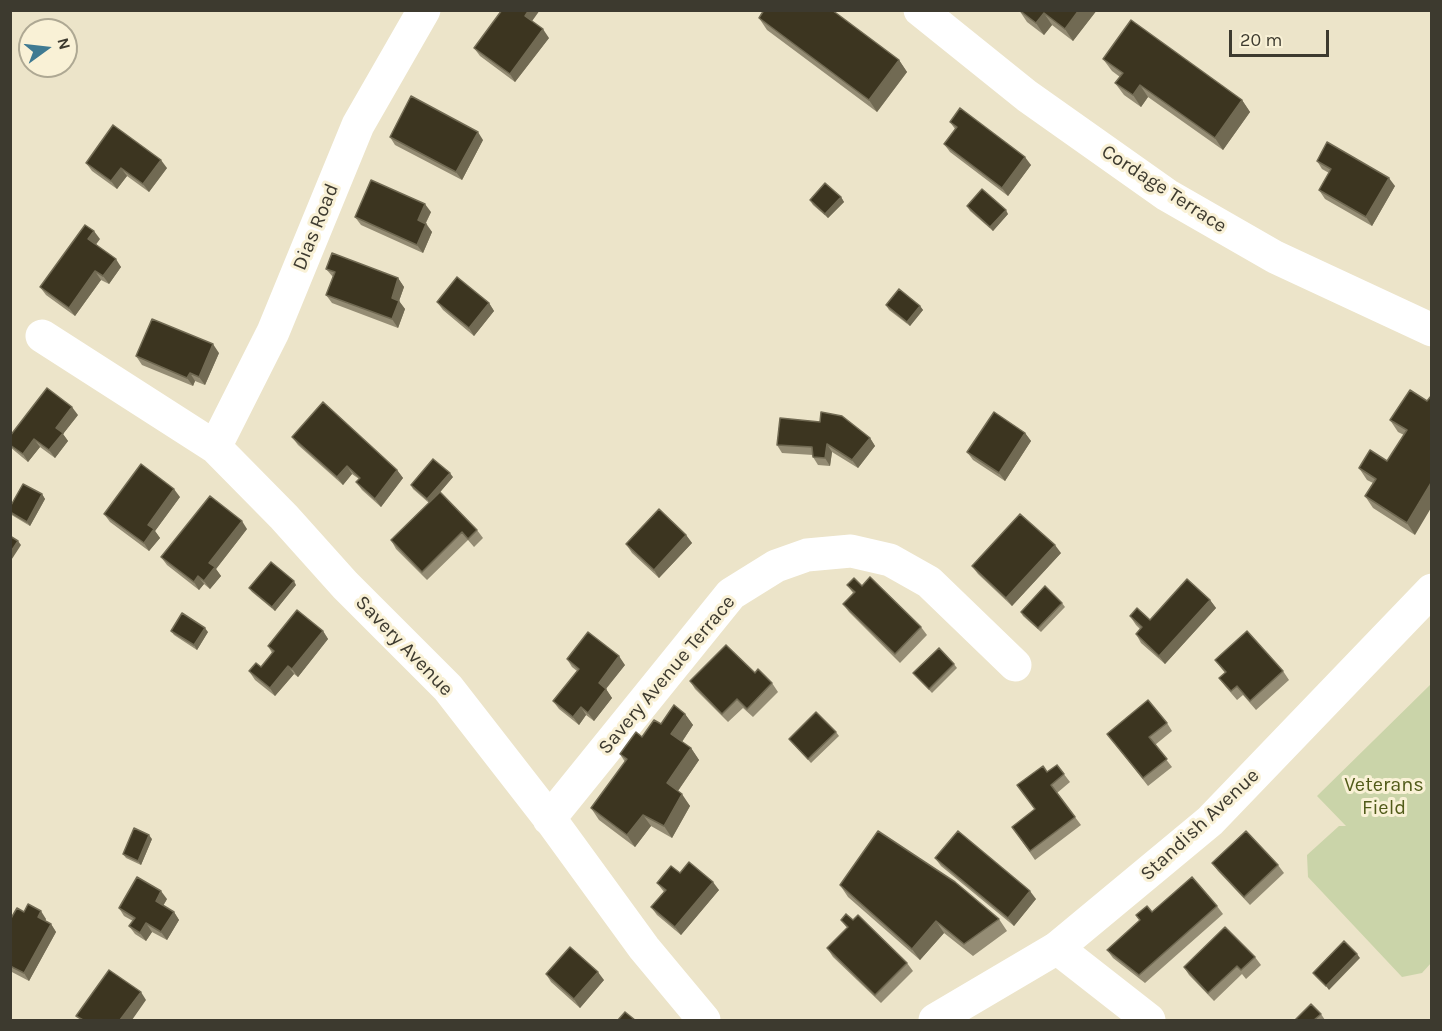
<!DOCTYPE html>
<style>
body{margin:0}
#map{position:relative;width:1442px;height:1031px;overflow:hidden;background:#ece4c9;font-family:Karla,sans-serif}
canvas{display:block}
.frame{position:absolute;inset:0;border:12px solid #3d3a2f;pointer-events:none}
.north{position:absolute;left:18px;top:18px;width:60px;height:60px;box-sizing:border-box;background:#f9f1d6;border:2px solid #aea893;border-radius:50%;rotate:75deg;font-size:16px;font-weight:700;line-height:24px;text-align:center;color:#3d3a2f}
.north::after{content:'';display:block;margin:auto;width:21px;height:27px;background:#3f7a92;clip-path:polygon(50% 0,100% 100%,50% 72%,0 100%)}
.scale{position:absolute;left:1229px;top:30px;width:100px;height:27px;box-sizing:border-box;border:3px solid #3d3a2f;border-top:0;padding-left:8px;font-size:18px;line-height:21px;white-space:nowrap;color:#3d3a2f;-webkit-text-stroke:4px #f9f1d6;paint-order:stroke}
</style>
<div id="map">
<canvas width="1442" height="1031"></canvas>
<div class="frame"></div>
<div class="north">N</div>
<div class="scale">20 m</div>
</div>
<script>
const g = document.querySelector('canvas').getContext('2d');
g.lineJoin = 'round';
function paint(path, color) { g.fillStyle = color; g.fill(path, 'evenodd'); }
const poly = rows => new Path2D(rows.map(r => 'M' + r).join(''));
function trace(path, color, width, dash) { g.strokeStyle = color; g.lineWidth = width; g.lineCap = dash ? 'butt' : 'round'; g.setLineDash(dash || []); g.stroke(path); }
function drawText(font, color, halo, rows, align = 'center') {
  g.font = font + ' Karla,sans-serif'; g.lineWidth = 6; g.setLineDash([]); g.textBaseline = 'middle'; g.strokeStyle = halo; g.fillStyle = color; for (const [text, x, y, turn = 0] of rows) {
    g.save(); g.translate(x, y); g.rotate((+turn || 0) * Math.PI / 180); g.textAlign = isNaN(turn) ? turn : align; if (halo) g.strokeText(text, 0, 0); g.fillText(text, 0, 0); g.restore();
  }
}
paint(poly([
 [1431,684,1431,963,1422,973,1402,977,1308,877,1307,855,1339,826,1346,826,1317,796]
]), '#cad4a9');
trace(poly([
 [920,10,1027,96,1167,195,1275,257,1432,330],
 [42,336,215,447,284,517,345,585,448,688,553,823,644,948,704,1020],
 [215,447,273,332,358,125,424,10],
 [549,819,731,594,776,566,807,555,851,551,890,560,929,582,1015,665],
 [1057,948,1149,1020]
]), '#fff', 33);
trace(poly([
 [935,1020,1057,948,1210,821,1432,590]
]), '#fff', 33);
paint(poly([
 [1019,10,1097,10,1073,41,1052,25,1044,35,1027,22],
 [759,18,899,60,907,72,877,112,767,30],
 [549,38,515,82,480,56,474,48],
 [1103,59,1242,100,1250,112,1223,150,1148,97,1141,107,1124,95,1115,83,1120,77,1112,71],
 [950,122,1031,165,1008,196,950,152,944,144,955,129],
 [390,137,483,140,462,180,395,145],
 [1317,161,1395,186,1372,226,1325,199,1319,190,1329,173,1322,169],
 [86,163,167,168,149,192,127,176,117,189,92,171],
 [841,197,844,202,828,218,813,205,810,200],
 [967,206,1008,214,993,231,970,211],
 [431,212,426,223,432,232,423,253,361,225,355,217],
 [100,239,96,244,121,267,109,284,101,280,75,316,46,295,40,287],
 [326,269,398,278,404,287,399,301,405,309,398,328,332,303,326,295,333,277],
 [437,302,489,303,494,311,474,336,443,310],
 [886,305,920,306,923,310,910,326,889,310],
 [219,353,205,385,195,381,193,386,142,365,136,356],
 [1410,390,1415,535,1373,508,1365,496,1373,483,1367,480,1359,468,1387,461,1404,435,1398,432,1390,420],
 [78,415,63,434,68,441,55,458,40,447,28,462,10,447,10,445],
 [820,422,870,438,875,446,858,468,832,452,830,466,818,465,813,457,813,455,782,453,777,445],
 [1025,433,1031,441,1005,481,973,460,967,452],
 [292,437,397,470,403,478,381,507,362,490,356,482,359,479,352,474,343,485,298,445],
 [453,477,440,492,477,530,483,538,474,547,468,540,427,580,396,549,391,540,429,503,413,489,411,485],
 [42,494,45,499,30,526,10,514,10,507],
 [180,497,155,531,160,538,149,551,110,522,104,514],
 [247,529,216,569,221,576,210,589,204,584,199,590,167,565,161,557],
 [686,535,692,543,659,578,632,553,626,544],
 [1061,553,1012,606,978,574,972,566],
 [296,585,275,611,252,592,249,588],
 [847,585,862,586,921,627,927,635,900,663,849,612,843,604,853,593],
 [1210,600,1216,608,1165,664,1141,643,1136,634,1140,629,1136,625,1130,616,1150,620],
 [1062,603,1065,607,1041,632,1023,616,1021,612],
 [171,631,208,632,197,650,174,635],
 [323,631,328,639,298,677,294,674,275,696,255,680,249,671,261,667,272,653,268,646],
 [567,659,625,665,606,689,612,698,594,721,586,715,579,725,559,709,553,701,577,671,572,667],
 [1215,660,1283,671,1289,680,1256,710,1243,695,1237,700,1225,686,1219,678,1225,673],
 [954,664,957,668,932,693,913,673],
 [755,673,772,683,778,692,753,717,743,708,728,722,695,689,690,681],
 [685,714,693,725,682,742,691,748,699,760,678,791,690,806,672,838,651,826,635,847,599,820,591,808,625,762,620,754,661,724],
 [1167,723,1172,731,1155,745,1172,767,1148,786,1107,734],
 [836,732,839,736,811,763,789,739],
 [1057,765,1070,782,1057,793,1081,825,1035,860,1012,827,1035,809,1047,772],
 [152,839,141,865,126,858,123,854],
 [935,858,1036,899,1014,926,941,866],
 [1212,863,1278,865,1284,873,1250,905,1218,871],
 [680,873,719,890,681,935,657,915,651,907,664,892,657,883],
 [840,885,999,919,1007,931,973,956,944,933,920,960,848,897],
 [167,899,163,906,174,912,179,920,167,940,152,932,146,941,135,934,129,926,133,921,124,916,119,908],
 [1217,906,1223,914,1145,983,1113,958,1107,950,1140,921,1136,915,1152,912],
 [24,912,46,919,45,921,51,924,56,932,29,981,10,971,10,920],
 [841,920,853,920,907,963,913,971,881,1003,833,957,827,948,847,928],
 [1255,957,1261,965,1246,979,1242,974,1214,1001,1189,975,1184,967],
 [546,974,604,980,580,1008,551,982],
 [1321,1014,1325,1020,1295,1020]
]), '#948c74');
paint(poly([
 [529,10,540,10,530,24,525,16],
 [1079,10,1097,10,1073,41,1065,29],
 [1044,13,1052,25,1044,35,1036,23],
 [543,29,549,38,515,82,510,74],
 [899,60,907,72,877,112,869,100],
 [1140,85,1148,97,1141,107,1133,95],
 [1242,100,1250,112,1223,150,1215,138],
 [478,132,483,140,462,180,456,172],
 [1025,157,1031,165,1008,196,1002,188],
 [161,160,167,168,149,192,143,184],
 [121,168,127,176,117,189,111,181],
 [1389,178,1395,186,1372,226,1366,217],
 [841,197,844,202,828,218,825,214],
 [425,204,431,212,423,228,418,220],
 [1006,210,1008,214,993,231,990,227],
 [426,224,432,232,423,253,417,245],
 [94,231,100,239,94,247,88,239],
 [116,259,121,267,109,284,103,276],
 [95,271,101,280,75,316,69,308],
 [398,278,404,287,399,301,405,309,398,328,392,319,392,298],
 [489,303,494,311,474,336,469,328],
 [920,306,923,310,910,326,907,322],
 [213,344,219,353,205,385,199,377],
 [190,373,195,381,193,386,187,378],
 [72,407,78,415,63,434,68,441,55,458,49,450,56,428],
 [1025,433,1031,441,1005,481,999,473],
 [870,438,875,446,858,468,852,460],
 [34,439,40,447,28,462,23,454],
 [827,444,832,452,830,466,825,458],
 [347,466,352,474,343,485,337,477],
 [397,470,403,478,381,507,375,499],
 [450,473,453,477,430,504,427,499],
 [1431,483,1431,508,1415,535,1407,523],
 [174,489,180,497,155,531,160,538,149,551,144,543,148,525],
 [42,494,45,499,30,526,27,522],
 [242,521,247,529,216,569,221,576,210,589,204,581,209,563],
 [686,535,692,543,659,578,654,570],
 [18,541,21,545,10,562,10,553],
 [1055,545,1061,553,1012,606,1006,598],
 [198,576,204,584,199,590,194,582],
 [294,581,296,585,275,611,272,607],
 [1210,600,1216,608,1165,664,1159,656],
 [205,628,208,632,197,650,194,645],
 [323,631,328,639,298,677,292,669],
 [619,656,625,665,604,691,599,683],
 [288,666,294,674,275,696,270,688],
 [606,689,612,698,594,721,588,713],
 [581,707,586,715,579,725,573,717],
 [685,714,693,725,679,746,671,734],
 [691,748,699,760,675,795,667,783],
 [682,794,690,806,672,838,664,826],
 [643,815,651,826,635,847,627,835],
 [149,835,152,839,141,865,138,861],
 [713,882,719,890,681,935,675,927],
 [161,891,167,899,161,909,156,901],
 [1030,891,1036,899,1014,926,1008,918],
 [41,911,46,919,43,925,38,917],
 [174,912,179,920,167,940,161,932],
 [936,921,944,933,920,960,912,949],
 [146,923,152,932,146,941,140,933],
 [51,924,56,932,29,981,24,973],
 [1357,954,1360,958,1329,990,1326,986],
 [598,972,604,980,580,1008,574,999],
 [141,992,146,1000,132,1020,120,1020]
]), '#716a53');
const building = poly([
 [502,10,529,10,525,16,543,29,510,74,474,48,502,10],
 [764,10,832,10,899,60,869,100,759,18,764,10],
 [1019,10,1079,10,1065,29,1044,13,1036,23,1019,10],
 [1131,20,1242,100,1215,138,1140,85,1133,95,1115,83,1123,73,1103,59,1131,20],
 [411,96,478,132,456,172,390,137,411,96],
 [960,108,1025,157,1002,188,944,144,957,127,950,122,960,108],
 [113,125,161,160,143,184,121,168,111,181,86,163,113,125],
 [1327,142,1389,178,1366,217,1319,190,1331,169,1317,161,1327,142],
 [371,180,425,204,418,220,426,224,417,245,355,217,371,180],
 [825,183,841,197,825,214,810,200,825,183],
 [982,189,1006,210,990,227,967,206,982,189],
 [85,225,94,231,88,239,116,259,103,276,95,271,69,308,40,287,85,225],
 [332,253,398,278,392,298,399,301,392,319,326,295,335,272,326,269,332,253],
 [457,277,489,303,469,328,437,302,457,277],
 [899,289,920,306,907,322,886,305,899,289],
 [152,319,213,344,199,377,190,373,187,378,136,356,152,319],
 [47,388,72,407,56,428,63,433,49,450,34,439,23,454,10,445,10,436,47,388],
 [1410,390,1427,401,1431,396,1431,483,1407,523,1365,496,1376,479,1359,468,1370,450,1387,461,1407,430,1390,420,1410,390],
 [323,402,397,470,375,499,356,482,360,478,347,466,337,477,292,437,323,402],
 [821,412,842,416,870,438,852,460,827,444,825,458,813,457,812,447,777,445,780,418,820,422,821,412],
 [994,412,1025,433,999,473,967,452,994,412],
 [433,459,450,473,427,499,411,485,433,459],
 [141,464,174,489,148,525,154,529,144,543,104,514,141,464],
 [23,484,42,494,27,522,10,512,10,507,23,484],
 [440,492,477,530,468,539,462,532,422,572,391,540,440,492],
 [210,496,242,521,209,563,215,567,204,581,198,576,194,582,161,557,210,496],
 [659,509,686,535,654,570,626,544,659,509],
 [1020,514,1055,545,1006,598,972,566,1020,514],
 [10,536,18,541,10,553,10,536],
 [271,562,294,581,272,607,249,588,271,562],
 [870,577,921,627,895,654,843,604,855,592,847,585,854,578,862,586,870,577],
 [1187,579,1210,600,1159,656,1136,634,1142,627,1130,616,1137,608,1150,620,1187,579],
 [1045,586,1062,603,1038,628,1021,612,1045,586],
 [297,610,323,631,292,669,288,666,270,688,249,671,256,663,261,667,274,651,268,646,297,610],
 [182,613,205,628,194,645,171,631,182,613],
 [1247,631,1283,671,1250,701,1237,686,1231,691,1219,678,1226,672,1215,660,1247,631],
 [588,632,619,656,599,683,606,689,588,713,581,707,573,717,553,701,579,669,567,659,588,632],
 [726,645,755,673,758,669,772,683,747,709,737,699,722,714,690,681,726,645],
 [939,648,954,664,929,689,913,673,939,648],
 [1148,700,1167,723,1149,737,1167,759,1143,778,1107,734,1148,700],
 [674,705,685,714,671,734,691,748,667,783,682,794,664,826,643,815,627,835,591,808,627,759,620,754,636,732,642,737,654,720,661,724,674,705],
 [816,712,836,732,808,759,789,739,816,712],
 [1057,765,1064,774,1051,785,1075,817,1030,851,1012,827,1035,809,1017,785,1043,766,1047,772,1057,765],
 [134,828,149,835,138,861,123,854,134,828],
 [878,831,955,882,999,919,964,944,936,921,912,949,840,885,878,831],
 [958,831,1030,891,1008,918,935,858,958,831],
 [1246,831,1278,865,1244,897,1212,863,1246,831],
 [689,862,713,882,675,927,651,907,666,890,657,883,671,866,680,873,689,862],
 [137,877,161,891,156,901,174,912,161,932,146,923,140,933,129,926,135,918,119,908,137,877],
 [1192,877,1217,906,1139,975,1107,950,1140,920,1136,915,1147,906,1152,912,1192,877],
 [28,904,41,911,38,917,51,924,24,973,10,966,10,920,17,908,24,912,28,904],
 [846,914,853,920,858,915,907,963,875,995,827,948,848,927,841,920,846,914],
 [1225,927,1255,957,1241,970,1237,966,1208,993,1184,967,1225,927],
 [1344,941,1357,954,1326,986,1313,973,1344,941],
 [570,947,598,972,574,999,546,974,570,947],
 [109,970,141,992,120,1020,83,1020,76,1016,109,970],
 [1311,1004,1321,1014,1314,1020,1295,1020,1311,1004],
 [625,1012,635,1020,618,1020,625,1012]
]);
paint(building, '#3c3520');
trace(building, '#716a53', 1.5);
drawText('20px', '#3d3a2f', '#f9f1d6', [
 ["Cordage Terrace",1164,189,33],
 ["Dias Road",316,227,-68],
 ["Savery Avenue",404,646,46],
 ["Savery Avenue Terrace",667,675,-50],
 ["Standish Avenue",1200,825,-43]
]);
drawText('20px', '#515b19', '#f9f1d6', [
 ["Veterans",1384,785],
 ["Field",1384,808]
]);
</script>
